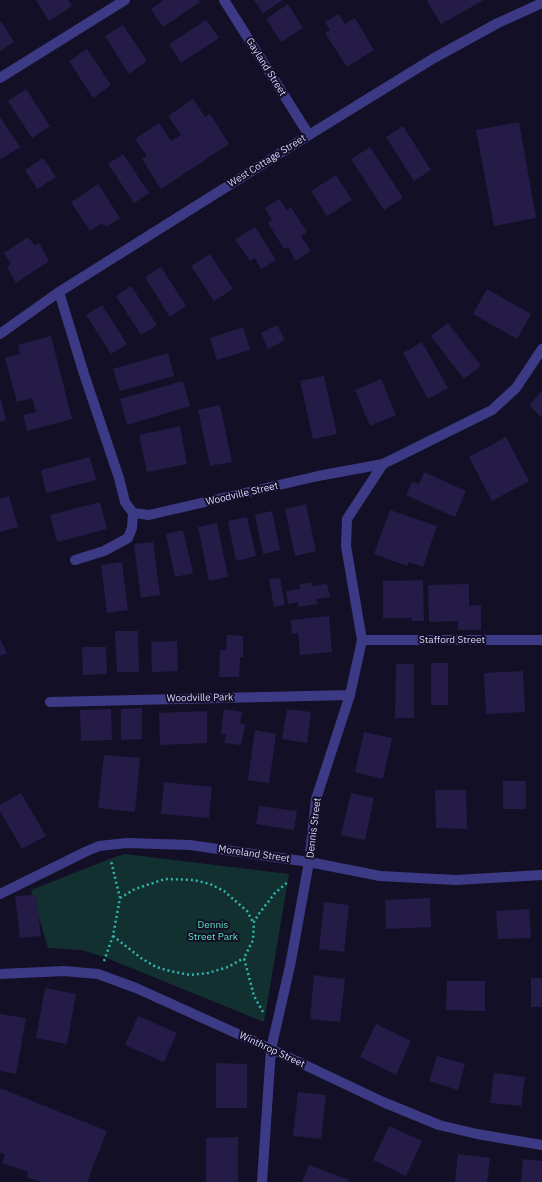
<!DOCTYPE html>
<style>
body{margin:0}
canvas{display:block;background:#130f26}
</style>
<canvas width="542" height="1182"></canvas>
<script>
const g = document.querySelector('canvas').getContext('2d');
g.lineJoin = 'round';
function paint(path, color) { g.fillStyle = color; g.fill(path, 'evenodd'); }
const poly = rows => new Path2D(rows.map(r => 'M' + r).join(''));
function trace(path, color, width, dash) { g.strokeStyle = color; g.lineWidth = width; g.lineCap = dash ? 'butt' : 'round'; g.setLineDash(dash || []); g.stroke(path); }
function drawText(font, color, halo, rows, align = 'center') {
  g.font = font + ' "IBM Plex Sans",sans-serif'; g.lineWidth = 4; g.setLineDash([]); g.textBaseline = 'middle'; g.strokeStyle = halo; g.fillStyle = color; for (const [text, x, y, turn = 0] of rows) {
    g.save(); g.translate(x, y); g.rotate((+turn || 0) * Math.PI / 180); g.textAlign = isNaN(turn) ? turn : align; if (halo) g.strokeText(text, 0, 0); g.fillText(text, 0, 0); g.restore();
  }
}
paint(poly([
 [125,854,289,874,264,1022,104,957,81,950,48,948,31,890,112,858]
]), '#12302f');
paint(poly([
 [36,0,68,0,72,6,49,21],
 [164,0,199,0,200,2,163,27,151,9],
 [254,0,283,0,263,13],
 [429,0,484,0,441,24,427,1],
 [288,4,303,28,281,42,266,19],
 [339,14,345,24,355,18,374,50,347,67,325,33,330,30,325,22],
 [206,20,219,38,181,63,169,44],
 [1,21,14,42,0,51,0,22],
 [123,25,147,61,129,74,105,36],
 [87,49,111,85,93,98,69,61],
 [26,89,50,126,32,138,8,101],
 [193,99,205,117,210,114,229,144,161,189,142,159,147,156,135,139,159,123,171,141,181,135,168,116],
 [0,117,20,147,1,159,0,157],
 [519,122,536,218,494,226,476,130],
 [403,126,431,170,414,181,386,137],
 [370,147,403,198,384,210,351,159],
 [123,154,149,193,134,203,108,164],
 [43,158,56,177,37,189,25,170],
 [336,175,352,200,327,216,311,191],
 [98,184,120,218,106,227,102,223,90,231,71,202],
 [279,199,287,210,291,207,307,232,301,236,311,251,296,261,288,247,284,249,268,223,272,220,265,208],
 [255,227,276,260,261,269,255,258,250,261,235,239],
 [28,237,35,246,39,243,49,261,16,283,7,267,11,264,4,253],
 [210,254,233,289,214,301,191,266],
 [161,267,186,306,170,317,145,277],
 [131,286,157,325,141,335,116,296],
 [487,289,531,314,517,339,473,314],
 [102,305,127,344,111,354,86,315],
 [448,323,481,366,464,379,431,336],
 [277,325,285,340,268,349,261,333],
 [243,327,250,350,217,360,210,338],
 [51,336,72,419,27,431,23,415,36,412,32,398,17,402,5,358,20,354,18,345],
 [422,342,448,388,428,399,403,353],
 [168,353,174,376,120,391,113,369],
 [324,376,337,434,313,439,300,381],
 [381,379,396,415,370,426,355,390],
 [183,381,190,406,127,425,120,399],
 [542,391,542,416,541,417,529,405],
 [0,397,6,420,0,422],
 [220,405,232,462,210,466,198,410],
 [180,426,187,464,147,472,139,435],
 [506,437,529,481,492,501,469,457],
 [90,457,96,480,46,493,41,470],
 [424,472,466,491,455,517,406,495,412,482,419,484],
 [9,496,18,527,0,532,0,499],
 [100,502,107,529,57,542,50,515],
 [306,504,316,551,295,556,285,509],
 [390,510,437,526,423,567,409,562,407,566,374,554],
 [272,511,280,550,263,554,255,515],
 [247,517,256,556,236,561,228,521],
 [217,523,228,577,209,581,198,527],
 [183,530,193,573,175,577,166,534],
 [153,542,160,595,141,598,134,544],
 [122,562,128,610,107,613,101,565],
 [280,578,285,605,274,607,269,579],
 [423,580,424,621,412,621,412,618,383,618,383,581],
 [311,582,312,586,327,584,330,597,316,599,317,604,299,607,298,602,288,604,286,591,300,589,299,585],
 [469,584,469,606,481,605,481,630,458,630,458,621,429,622,428,585],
 [329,616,332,652,300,655,298,633,292,634,291,620],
 [115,631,138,631,139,672,117,672],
 [227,635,243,636,243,657,240,657,239,677,219,677,220,650,226,650],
 [0,639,7,653,0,656],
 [177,641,178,671,152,672,151,642],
 [82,647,106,647,107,674,83,675],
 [431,663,448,663,448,705,431,705],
 [396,664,414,664,414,718,395,718],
 [523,671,525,712,486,714,484,673],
 [142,708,142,739,121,740,121,709],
 [111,709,112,740,81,741,80,710],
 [224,709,242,712,240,723,245,724,241,745,224,743,226,734,221,734],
 [287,709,311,712,307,743,282,739],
 [207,711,207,743,160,745,159,713],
 [255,730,276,734,269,783,248,780],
 [364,732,392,738,383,779,355,772],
 [104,755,140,758,135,812,98,808],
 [503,781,526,781,526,809,503,809],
 [164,782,212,787,209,818,161,814],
 [435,790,466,790,467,829,436,828],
 [21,793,46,836,22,849,0,811,0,805],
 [351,793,374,798,365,840,341,835],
 [259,806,297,811,294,830,256,824],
 [36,895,41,936,20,938,15,896],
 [430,898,431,927,386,929,385,900],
 [324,902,349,905,344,952,319,949],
 [529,909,531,938,498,939,496,911],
 [314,975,345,979,340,1022,310,1019],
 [531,978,542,978,542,1007,531,1007],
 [447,981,485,981,485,1011,446,1010],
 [45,988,76,994,67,1044,36,1038],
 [0,1014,26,1018,16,1074,0,1071],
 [138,1016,177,1033,164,1062,125,1045],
 [376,1024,411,1041,396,1075,360,1057],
 [437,1056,465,1064,458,1090,429,1081],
 [216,1063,247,1064,247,1108,216,1108],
 [494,1073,525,1077,521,1106,490,1103],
 [0,1088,107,1131,87,1182,41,1182,27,1177,28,1172,2,1163,5,1154,0,1153],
 [298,1092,326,1095,321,1139,293,1136],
 [389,1126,422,1141,406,1176,373,1160],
 [238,1137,238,1182,206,1182,206,1138],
 [458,1154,490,1158,487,1182,455,1182],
 [523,1159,542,1161,542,1182,521,1182],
 [309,1165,349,1180,348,1182,302,1182]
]), '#241b47');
trace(poly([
 [120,898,135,889,165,879,194,880,210,884,224,891,247,911,253,922],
 [113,936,141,958,156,967,170,971,190,975,208,973,228,967,244,958],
 [104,961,113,936,120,898,111,861],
 [263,1012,254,996,244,958,253,940,254,922,258,915,275,893,289,881]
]), '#2fb8b0', 2.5, [2, 3]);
trace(poly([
 [224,0,309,135],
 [0,78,125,0],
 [59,292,84,374,119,478,125,502,133,513,149,515,318,476,383,464,492,410,516,388,542,349],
 [75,560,104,551,128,538,132,528,133,513],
 [362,640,542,640],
 [50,702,350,695],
 [0,894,85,852,99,846,127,843,190,845,309,862,380,876,456,880,542,875],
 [0,974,64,971,98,974,136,988,271,1049,383,1102,439,1125,477,1134,542,1145],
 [262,1182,271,1049,290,966,309,862,316,799,350,695,362,640,346,546,347,519,383,464]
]), '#3d3a85', 10);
trace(poly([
 [0,334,59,292,309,135,434,58,498,23,542,3]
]), '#3d3a85', 10);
drawText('10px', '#d9d4ff', '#130f26', [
 ["Gayland Street",266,67,58],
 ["West Cottage Street",267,161,-32],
 ["Woodville Street",242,494,-13],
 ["Stafford Street",452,640],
 ["Woodville Park",200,698,-1],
 ["Dennis Street",314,828,-83],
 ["Moreland Street",254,854,8],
 ["Winthrop Street",272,1050,25]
]);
drawText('10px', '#5fe0c0', '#130f26', [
 ["Dennis",213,925],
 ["Street Park",213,937]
]);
</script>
